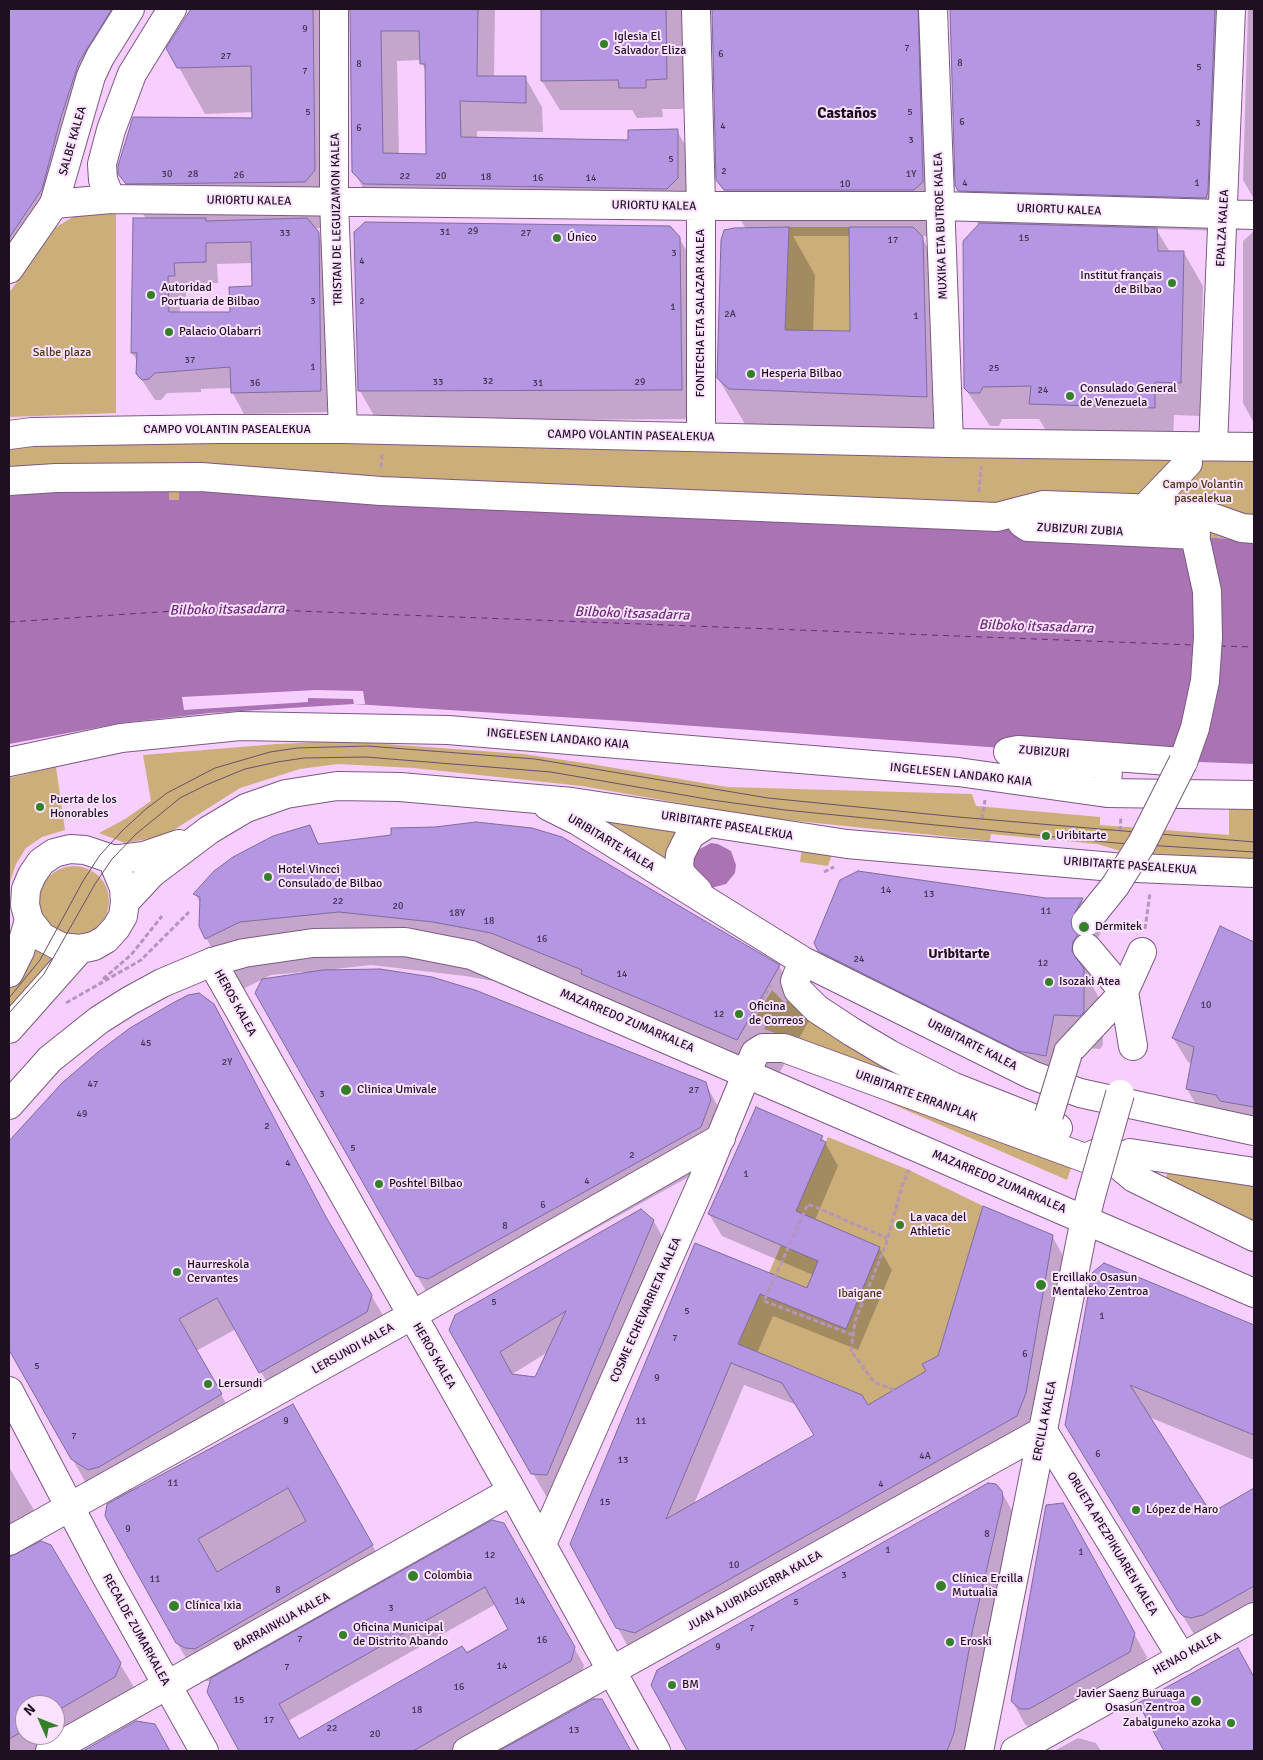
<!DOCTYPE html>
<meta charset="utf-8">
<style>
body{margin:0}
#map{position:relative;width:1263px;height:1760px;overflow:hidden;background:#f7cffe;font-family:Signika,sans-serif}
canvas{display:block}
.frame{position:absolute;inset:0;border:10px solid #1e1020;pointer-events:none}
.north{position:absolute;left:15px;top:1695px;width:50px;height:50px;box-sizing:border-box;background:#fbe2ff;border:1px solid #a38ea6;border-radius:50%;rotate:314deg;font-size:14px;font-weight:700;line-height:20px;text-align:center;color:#1e1020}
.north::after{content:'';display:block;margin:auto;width:18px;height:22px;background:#338029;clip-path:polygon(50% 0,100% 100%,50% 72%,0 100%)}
</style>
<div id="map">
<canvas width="1263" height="1760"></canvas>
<div class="frame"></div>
<div class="north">N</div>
</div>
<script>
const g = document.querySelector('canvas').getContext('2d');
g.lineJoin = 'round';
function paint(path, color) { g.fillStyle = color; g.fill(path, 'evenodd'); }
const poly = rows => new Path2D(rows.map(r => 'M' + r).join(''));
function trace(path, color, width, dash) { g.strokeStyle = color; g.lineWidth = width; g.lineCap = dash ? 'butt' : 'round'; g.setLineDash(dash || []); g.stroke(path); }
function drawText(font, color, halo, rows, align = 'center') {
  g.font = font + ' Signika,sans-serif'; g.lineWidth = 4; g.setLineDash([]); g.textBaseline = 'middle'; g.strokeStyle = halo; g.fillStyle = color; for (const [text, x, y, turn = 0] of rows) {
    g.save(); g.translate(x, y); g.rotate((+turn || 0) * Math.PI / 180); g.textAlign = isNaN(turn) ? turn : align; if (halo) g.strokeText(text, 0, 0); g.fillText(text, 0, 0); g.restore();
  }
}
paint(poly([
 [116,211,116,413,9,417,9,293,55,228,74,216,92,212],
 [789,227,849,227,850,331,785,330],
 [9,424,1254,447,1254,540,704,511,682,518,179,489,180,500,169,500,169,488,9,496],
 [344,741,523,754,591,764,727,787,972,794,976,806,1100,817,1100,825,1229,835,1229,809,1254,810,1254,862,1148,859,1097,844,991,834,990,841,759,817,582,786,414,768,338,764,300,769,240,788,169,833,154,838,125,843,99,833,125,819,151,801,143,755,277,744],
 [56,767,65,830,42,837,26,848,16,864,9,885,9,778],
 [566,808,687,829,666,861],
 [802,847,833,851,828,866,800,862],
 '39 901a35 35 0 1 1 70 0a35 35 0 1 1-70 0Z',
 [24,938,47,957,68,964,9,1028,9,973],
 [772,990,785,1003,790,998,955,1102,860,1063,764,1029,768,1022,755,1018],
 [846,1084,1072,1165,1067,1180],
 [828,1137,909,1170,983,1206,938,1356,923,1364,926,1371,868,1405,862,1395,738,1344],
 [1168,1172,1254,1184,1254,1224,1170,1183,1166,1177]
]), '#cbae7a');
paint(poly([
 [169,487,169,500,179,500,179,488,681,518,704,511,1254,540,1254,764,1199,762,624,721,354,704,210,713,122,723,9,744,9,496,93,489],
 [711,843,718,844,731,851,736,865,735,873,726,884,711,888,692,870,693,856,698,850]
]), '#aa73b4');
paint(poly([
 [316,690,363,691,365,704,354,704,353,699,308,698,308,702,184,710,182,697]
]), '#f7cffe');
paint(poly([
 [16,9,137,9,9,277,9,21],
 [193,9,339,9,332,228,314,228,330,255,333,412,244,414,232,392,232,388,201,389,201,392,167,393,161,400,155,400,138,374,138,362,132,353,146,219,119,173,254,119,254,112,205,114,168,48],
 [252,263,253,288,231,313,180,313,180,297,186,297,186,284,218,283,217,264],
 [350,9,495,9,494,78,525,77,542,107,543,132,477,131,477,139,629,141,677,131,694,160,694,208,371,202,354,172],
 [421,60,426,72,427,155,399,154,397,61],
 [542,9,683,9,683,109,662,109,663,117,637,118,632,110,560,110,542,81],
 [713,9,942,9,941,236,921,236,949,285,953,443,756,435,745,424,718,378,746,229,717,179],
 [793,236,850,236,852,332,813,332,815,275],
 [952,9,1236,9,1224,231,1156,229,1170,252,1184,253,1203,286,1200,416,1174,415,1173,441,1050,437,1039,419,1002,419,999,426,990,426,965,388,981,224,978,224,956,184],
 [1248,9,1254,9,1254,199,1243,180],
 [1254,231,1254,423,1243,403,1243,241],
 [679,238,697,268,698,419,377,421,360,391],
 [309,827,320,845,779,966,810,1019,768,1093,522,986,465,976,371,965,335,969,335,971,432,979,516,1006,705,1083,724,1117,719,1160,447,1311,436,1309,256,993,304,974,303,972,271,975,237,992,206,938,201,904,195,894],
 [1046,899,1082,900,1101,932,1089,954,1097,969,1091,976,1090,982,1102,1003,1103,1045,1100,1049,1073,1047,1064,1089,839,984,820,951],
 [1220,928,1254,943,1254,1129,1201,1113,1187,1089,1192,1064,1188,1062,1173,1038],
 [213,1005,338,1240,390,1327,279,1403,236,1329,196,1351,239,1426,133,1489,134,1491,293,1406,391,1578,503,1524,584,1665,581,1678,452,1751,241,1751,209,1691,211,1681,205,1681,197,1676,177,1643,119,1498,107,1501,90,1490,9,1348,9,1143,63,1084],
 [496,1604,510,1629,298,1740,288,1721],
 [822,1137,838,1166,815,1220,879,1248,892,1270,858,1350,773,1316,757,1353,867,1406,927,1371,1052,1236,1065,1259,1029,1438,630,1650,617,1627,696,1244,807,1289,813,1275,722,1236,709,1214],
 [744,1385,797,1405,815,1436,694,1504],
 [653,1220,666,1243,560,1497,546,1496,450,1330],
 [548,1352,536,1379,511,1375],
 [1104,1264,1254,1327,1254,1460,1149,1417,1211,1515,1254,1489,1254,1630,1203,1649,1086,1458],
 [9,1467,42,1524,35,1540,9,1555],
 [1001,1491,1014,1514,967,1751,688,1751,652,1685],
 [1075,1527,1147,1657,1142,1675,1034,1732,1025,1724,1012,1701],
 [17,1556,120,1664,140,1697,63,1751,9,1751,9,1557],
 [25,1705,55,1705,55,1735,25,1735],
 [1238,1650,1254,1679,1254,1751,1166,1751,1140,1704],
 [594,1700,613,1722,629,1751,501,1751],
 [136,1722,155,1725,170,1751,86,1751],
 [1078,1738,1096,1743,1101,1751,1054,1751]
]), '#0003');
trace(poly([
 [9,622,219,608,1194,645],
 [1220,646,1254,647]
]), '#6d2979', 1, [6, 5]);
const building = poly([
 [9,9,112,9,79,62,61,117,42,189,9,238,9,9],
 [191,9,313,9,315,170,305,182,126,184,118,174,118,166,133,117,252,118,251,66,177,68,166,48,191,9],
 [350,9,478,9,477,76,526,76,526,103,460,101,461,137,628,140,628,130,678,129,678,178,667,189,364,184,352,172,350,9],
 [381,31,419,31,420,64,425,64,426,154,383,153,381,31],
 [541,9,666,9,667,79,646,80,646,88,619,88,618,80,541,81,541,9],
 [712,9,918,9,923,182,914,190,724,190,716,180,712,9],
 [950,9,1215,9,1208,191,1206,198,958,191,955,185,950,9],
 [133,218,206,218,206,221,307,218,319,232,321,391,231,393,230,367,155,373,149,379,142,380,136,374,137,353,131,353,133,218],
 [251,242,252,286,229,287,230,312,169,312,168,276,175,276,174,263,206,262,206,243,251,242],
 [365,222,670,226,680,237,682,390,358,391,354,232,365,222],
 [980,223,1157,228,1158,251,1184,251,1181,383,1155,382,1155,408,1029,404,1031,386,983,387,980,393,969,393,964,388,963,241,980,223],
 [789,227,785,330,850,331,849,227,913,227,923,237,927,397,729,389,717,378,721,240,724,230,734,228,789,227],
 [476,822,532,828,562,837,780,965,737,1040,581,974,582,970,491,933,433,922,339,912,240,922,205,939,199,926,200,897,193,894,214,871,233,857,273,836,310,825,318,844,391,835,391,828,435,827,476,822],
 [858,871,1046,898,1083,898,1071,920,1072,928,1078,935,1073,942,1072,951,1084,969,1084,1012,1080,1016,1054,1015,1046,1056,1018,1051,818,951,814,943,840,880,858,871],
 [1220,926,1254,942,1254,1107,1220,1101,1216,1095,1186,1089,1194,1047,1172,1038,1220,926],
 [380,969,432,977,475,990,706,1082,711,1100,701,1127,428,1279,416,1276,255,993,262,979,323,970,380,969],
 [199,993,214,1004,326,1217,372,1295,367,1312,259,1373,217,1298,179,1319,222,1394,99,1467,88,1470,71,1459,9,1350,9,1141,62,1083,98,1052,130,1028,171,1004,188,995,199,993],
 [756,1107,823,1136,820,1140,826,1142,796,1211,880,1247,846,1329,760,1294,738,1344,862,1395,868,1405,926,1371,922,1364,938,1356,983,1206,1053,1235,1026,1393,1017,1416,635,1633,616,1628,570,1544,695,1243,807,1288,818,1261,708,1214,756,1107],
 [731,1363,782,1383,814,1435,666,1519,731,1363],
 [641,1209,654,1220,547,1475,531,1474,449,1330,455,1315,641,1209],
 [566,1311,535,1377,512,1374,500,1352,566,1311],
 [1104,1263,1254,1325,1254,1435,1130,1385,1211,1513,1254,1488,1254,1586,1203,1615,1191,1618,1183,1616,1178,1611,1065,1425,1092,1273,1104,1263],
 [293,1404,373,1545,195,1649,185,1648,176,1643,105,1516,107,1504,293,1404],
 [288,1488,306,1521,217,1572,198,1539,288,1488],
 [988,1483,996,1484,1002,1491,1003,1499,973,1628,954,1733,947,1751,687,1751,651,1685,657,1670,988,1483],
 [1063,1503,1135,1633,1130,1652,1029,1709,1020,1709,1011,1701,1046,1505,1063,1503],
 [492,1520,504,1523,575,1647,571,1661,413,1751,239,1751,207,1692,211,1678,492,1520],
 [485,1587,508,1629,467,1653,462,1646,299,1739,279,1704,485,1587],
 [41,1541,51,1545,121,1663,115,1677,55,1712,55,1705,25,1705,25,1730,9,1739,9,1557,41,1541],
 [1238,1648,1254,1677,1254,1751,1164,1751,1138,1703,1238,1648],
 [593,1699,602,1699,631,1751,499,1751,593,1699],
 [136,1721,155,1724,170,1751,83,1751,136,1721]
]);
paint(building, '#b496e3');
trace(building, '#7e6b9c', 1);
const minor = poly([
 [334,9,334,202,343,429],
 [696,9,701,206,701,437],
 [933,9,949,443],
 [111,199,103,180,102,164,111,130,132,74,172,9],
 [54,204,111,199,701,206,940,206,1254,215],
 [9,269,54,204,91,76,100,57,130,9],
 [9,435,32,432,217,429,343,429,949,443,1254,447],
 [1213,446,1231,9],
 [9,481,56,478,201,477,381,491,997,517,1043,505,1191,510,1242,528,1254,529],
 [1144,509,1188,463],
 [1047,520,1031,519,1022,523,1028,527,1196,535],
 [9,762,121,738,240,726,448,730,958,772,1107,793,1254,795],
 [1107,793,1108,764,1014,757,1008,752,1018,750,1183,762,1195,728,1205,681,1208,637,1207,591,1193,527],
 [548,806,578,821,803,961,1032,1075,1080,1093,1254,1131],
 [112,859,124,888,125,902,123,916,116,928,106,939,94,946,80,949,61,947,42,937,29,920,25,905,26,889,32,875,41,862,54,853,70,849,85,850,112,859,120,859,144,856,179,844],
 [698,891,683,876,679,868,680,855,690,835,709,823],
 [125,902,152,873,209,830,246,808,286,794,337,786,400,787,572,802,847,844,1113,867,1254,873],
 [1087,948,1124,992,1133,1046],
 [803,961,795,981,798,990,817,1009,852,1032,889,1054,954,1087,1058,1128],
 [212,962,512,1491,656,1751],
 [9,973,20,951,29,920],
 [9,1029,80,949],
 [1068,1052,1124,992,1142,952],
 [1118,1159,1123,1169,1134,1178,1254,1237],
 [1043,1431,1182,1658],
 [9,1541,402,1321,721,1138],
 [542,1544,703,1180,755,1053,763,1048,784,1048,1085,1158,1097,1153,1118,1159,1130,1153,1254,1172],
 [50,1751,512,1491],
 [467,1751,1043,1431],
 [979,1751,1085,1219,1092,1192],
 [1015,1751,1254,1617]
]);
const major = poly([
 [9,1105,50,1059,99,1020,129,1001,162,983,212,962,244,953,313,943,405,942,471,955,1254,1293],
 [9,1391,106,1576,204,1751]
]);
trace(minor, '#7c5982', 30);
trace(major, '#7c5982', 30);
trace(poly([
 [381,467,382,453],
 [979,492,981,466],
 [982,819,985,800],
 [1120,831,1121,816],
 [824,872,834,867],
 [1145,929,1150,893],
 [103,979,131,955,162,916],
 [66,1003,141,960,189,912],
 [761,1024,762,1023,757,1021,750,1021,771,985],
 [853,1335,764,1301,808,1204,887,1238],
 [894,1390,874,1382,851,1351,855,1321,886,1244,903,1183,909,1170]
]), '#b595ba', 3, [5, 2.5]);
trace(minor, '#fff', 28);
trace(major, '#fff', 28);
trace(poly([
 [9,998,40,960,83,881,100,855,123,830,146,809,167,793,215,768,270,752,297,748,367,746,535,759,768,798,958,817,1254,842],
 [9,1013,44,974,95,884,112,859,136,834,180,798,206,785,245,769,277,762,304,758,366,757,551,772,712,800,785,810,1116,843,1254,852]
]), '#67506a', 1);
const minorBridge = poly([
 [1086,922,1115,886,1142,843,1183,762],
 [1049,1115,1068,1053],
 [1092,1192,1120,1094]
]);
trace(minorBridge, '#7c5982', 30, []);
trace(minorBridge, '#fff', 28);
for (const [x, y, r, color] of [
 [604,44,5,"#338029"],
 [557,238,5,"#338029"],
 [1172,283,5,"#338029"],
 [151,295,5,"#338029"],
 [169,332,5,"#338029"],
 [751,374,5,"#338029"],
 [1070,396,5,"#338029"],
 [40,807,5,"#338029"],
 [1046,836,5,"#338029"],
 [268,877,5,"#338029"],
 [1084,927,6,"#338029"],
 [1049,982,5,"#338029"],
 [739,1014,5,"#338029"],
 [346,1090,6,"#338029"],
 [379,1184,5,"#338029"],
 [900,1225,5,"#338029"],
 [177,1272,5,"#338029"],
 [1041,1285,6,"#338029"],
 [208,1384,5,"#338029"],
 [1136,1510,5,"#338029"],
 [413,1576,6,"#338029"],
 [941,1586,6,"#338029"],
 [174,1606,6,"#338029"],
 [343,1635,5,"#338029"],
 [950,1642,5,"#338029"],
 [672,1685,5,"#338029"],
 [1196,1701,6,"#338029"],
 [1231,1723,5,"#338029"]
]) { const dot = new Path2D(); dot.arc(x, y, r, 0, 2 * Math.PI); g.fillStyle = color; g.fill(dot); trace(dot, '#fbe2ff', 2); }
drawText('10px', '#443251', null, [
 ["9",305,29],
 ["7",907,48],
 ["6",721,54],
 ["27",226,56],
 ["8",960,63],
 ["8",359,64],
 ["5",1199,67],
 ["7",305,71],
 ["5",308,112],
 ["5",910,112],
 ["6",962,122],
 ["3",1198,123],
 ["4",723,126],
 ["6",359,128],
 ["3",911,140],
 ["5",671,159],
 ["2",724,171],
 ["30",167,174],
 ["28",193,174],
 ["1Y",911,174],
 ["26",239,175],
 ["22",405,176],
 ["20",441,176],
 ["18",486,177],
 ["16",538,178],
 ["14",591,178],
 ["4",965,183],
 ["1",1197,183],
 ["10",845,184],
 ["29",473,231],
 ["31",445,232],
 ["33",285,233],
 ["27",526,233],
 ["15",1024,238],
 ["17",893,240],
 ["3",674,253],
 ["4",362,261],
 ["3",313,301],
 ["2",362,301],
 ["1",673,307],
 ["2A",730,314],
 ["1",916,316],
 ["37",190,360],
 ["1",313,367],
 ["25",994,368],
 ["32",488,381],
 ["33",438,382],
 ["29",640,382],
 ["36",255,383],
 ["31",538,383],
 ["24",1043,390],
 ["14",886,890],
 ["13",929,894],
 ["22",338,901],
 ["20",398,906],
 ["11",1046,911],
 ["18Y",457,913],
 ["18",489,921],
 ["16",542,939],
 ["24",859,959],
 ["12",1043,963],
 ["14",622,974],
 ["10",1206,1005],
 ["12",719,1014],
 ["45",146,1043],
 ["2Y",227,1062],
 ["47",93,1084],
 ["27",694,1090],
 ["3",322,1094],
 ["49",82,1114],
 ["2",267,1126],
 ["5",353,1148],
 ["2",632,1155],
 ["4",288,1163],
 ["1",746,1174],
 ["4",587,1181],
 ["6",543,1205],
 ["8",505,1226],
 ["5",494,1302],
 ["5",687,1311],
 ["1",1102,1316],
 ["7",675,1338],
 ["6",1025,1354],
 ["5",37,1366],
 ["9",657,1378],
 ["9",286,1421],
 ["11",641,1421],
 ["7",74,1436],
 ["6",1098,1454],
 ["4A",925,1456],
 ["13",623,1460],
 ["11",173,1483],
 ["4",881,1484],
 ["15",605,1502],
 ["9",128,1529],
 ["8",987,1534],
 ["1",888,1550],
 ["1",1081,1552],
 ["12",490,1555],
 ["10",734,1565],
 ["3",844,1575],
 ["11",155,1579],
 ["8",278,1590],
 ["14",520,1601],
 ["5",796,1602],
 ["3",391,1608],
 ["7",752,1628],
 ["7",300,1639],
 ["16",542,1640],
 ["9",718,1647],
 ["14",502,1666],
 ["7",287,1667],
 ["16",459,1687],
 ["15",239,1700],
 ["18",417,1710],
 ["17",269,1720],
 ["22",332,1728],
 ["13",574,1730],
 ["20",375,1734]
]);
drawText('12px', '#1e1020', '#fbe2ff', [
 ["Iglesia El",614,37],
 ["Salvador Eliza",614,51],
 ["Único",567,238],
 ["Institut français",1162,276,"right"],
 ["de Bilbao",1162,290,"right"],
 ["Autoridad",161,288],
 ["Portuaria de Bilbao",161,302],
 ["Palacio Olabarri",179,332],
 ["Hesperia Bilbao",761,374],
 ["Consulado General",1080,389],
 ["de Venezuela",1080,403],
 ["Puerta de los",50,800],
 ["Honorables",50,814],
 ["Uribitarte",1056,836],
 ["Hotel Vincci",278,870],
 ["Consulado de Bilbao",278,884],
 ["Dermitek",1095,927],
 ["Isozaki Atea",1059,982],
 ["Oficina",749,1007],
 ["de Correos",749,1021],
 ["Clinica Umivale",357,1090],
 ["Poshtel Bilbao",389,1184],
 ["La vaca del",910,1218],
 ["Athletic",910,1232],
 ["Haurreskola",187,1265],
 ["Cervantes",187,1279],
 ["Ercillako Osasun",1052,1278],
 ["Mentaleko Zentroa",1052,1292],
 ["Lersundi",218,1384],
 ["López de Haro",1146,1510],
 ["Colombia",424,1576],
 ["Clínica Ercilla",952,1579],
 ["Mutualia",952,1593],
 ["Clínica Ixia",185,1606],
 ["Oficina Municipal",353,1628],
 ["de Distrito Abando",353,1642],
 ["Eroski",960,1642],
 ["BM",682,1685],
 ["Javier Saenz Buruaga",1185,1694,"right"],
 ["Osasun Zentroa",1185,1708,"right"],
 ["Zabalguneko azoka",1221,1723,"right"]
], 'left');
drawText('12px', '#1e1020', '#fbe2ff', [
 ["SALBE KALEA",73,141,-74],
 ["URIORTU KALEA",249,201,1],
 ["URIORTU KALEA",654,206,1],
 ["URIORTU KALEA",1059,210,2],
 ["TRISTAN DE LEGUIZAMON KALEA",337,219,-91],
 ["MUXIKA ETA BUTROE KALEA",941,226,-92],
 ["EPALZA KALEA",1223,228,-87],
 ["FONTECHA ETA SALAZAR KALEA",701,313,-90],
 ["CAMPO VOLANTIN PASEALEKUA",227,430],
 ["CAMPO VOLANTIN PASEALEKUA",631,436,1],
 ["ZUBIZURI ZUBIA",1080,530,3],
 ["INGELESEN LANDAKO KAIA",558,739,5],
 ["ZUBIZURI",1044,752,4],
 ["INGELESEN LANDAKO KAIA",961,775,6],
 ["URIBITARTE PASEALEKUA",727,826,9],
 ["URIBITARTE KALEA",611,843,31],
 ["URIBITARTE PASEALEKUA",1130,866,4],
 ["HEROS KALEA",235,1003,61],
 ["MAZARREDO ZUMARKALEA",627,1021,23],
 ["URIBITARTE KALEA",972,1045,27],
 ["URIBITARTE ERRANPLAK",916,1096,20],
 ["MAZARREDO ZUMARKALEA",999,1182,23],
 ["COSME ECHEVARRIETA KALEA",646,1310,-66],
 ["LERSUNDI KALEA",353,1349,-29],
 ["HEROS KALEA",434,1356,60],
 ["ERCILLA KALEA",1045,1421,-79],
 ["ORUETA APEZPIKUAREN KALEA",1112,1544,59],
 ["JUAN AJURIAGUERRA KALEA",755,1591,-29],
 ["BARRAINKUA KALEA",282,1622,-29],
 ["RECALDE ZUMARKALEA",136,1630,61],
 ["HENAO KALEA",1187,1654,-29]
]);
drawText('12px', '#483612', '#fbe2ff', [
 ["Salbe plaza",62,353],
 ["Campo Volantin",1203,485],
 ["pasealekua",1203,499],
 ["Ibaigane",860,1294]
]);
drawText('italic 14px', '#6d2979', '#fbe2ff', [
 ["Bilboko itsasadarra",227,610,-1],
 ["Bilboko itsasadarra",632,614,2],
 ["Bilboko itsasadarra",1036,627,2]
]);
drawText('bold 14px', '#1e1020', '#fbe2ff', [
 ["Uribitarte",959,954]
]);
drawText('bold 15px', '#1e1020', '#fbe2ff', [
 ["Castaños",847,114]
]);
</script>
